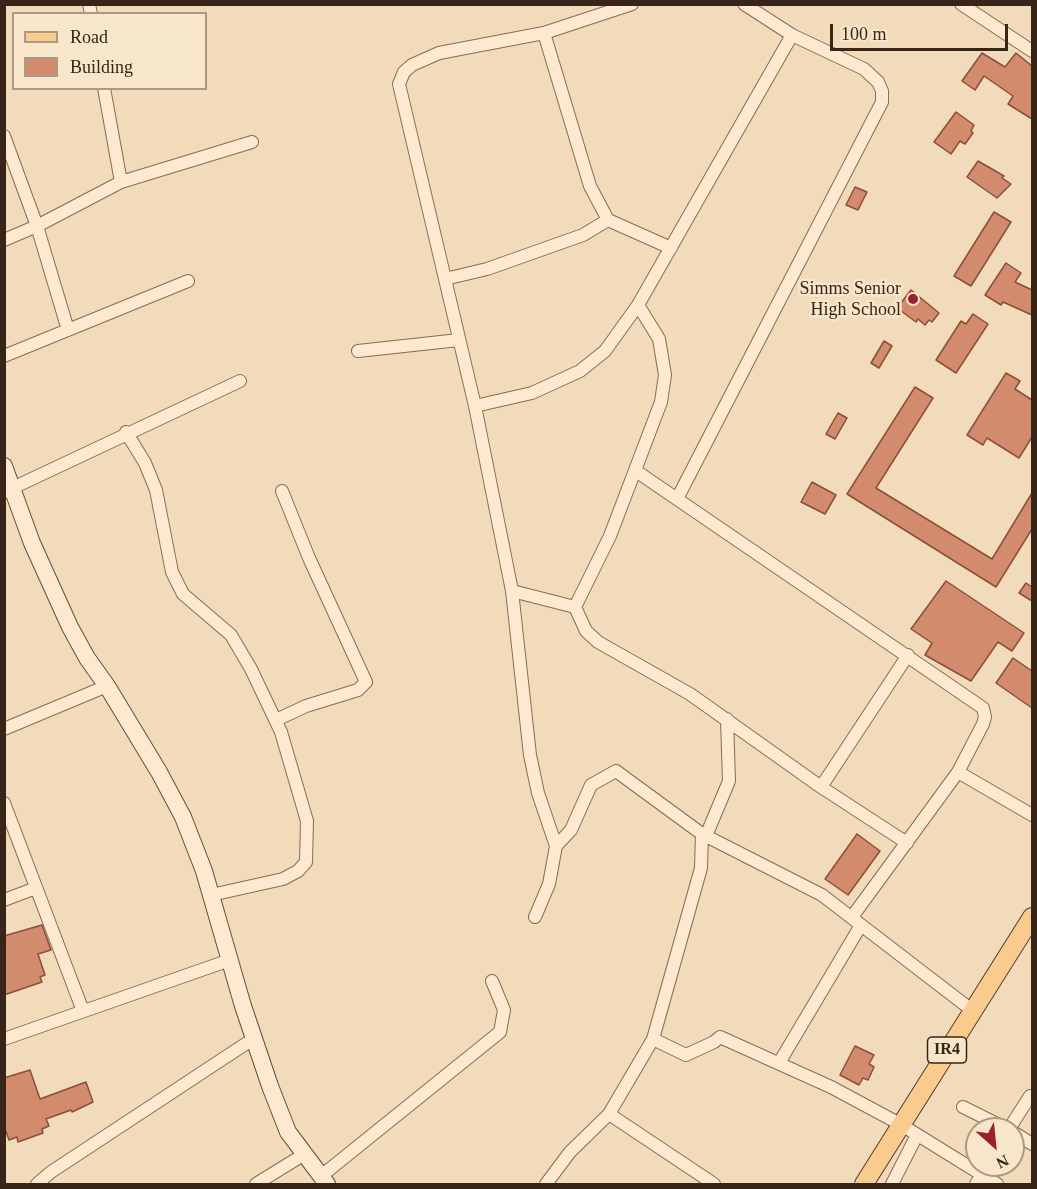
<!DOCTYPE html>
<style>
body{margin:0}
#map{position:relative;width:1037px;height:1189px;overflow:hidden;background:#f1dbbb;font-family:"Times New Roman",serif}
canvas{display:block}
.frame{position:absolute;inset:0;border:6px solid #37251a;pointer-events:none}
.legend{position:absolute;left:12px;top:12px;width:195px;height:78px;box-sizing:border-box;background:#f8e6cb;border:2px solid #ab9984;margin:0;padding:8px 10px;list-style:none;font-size:18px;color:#37251a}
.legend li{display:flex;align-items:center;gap:12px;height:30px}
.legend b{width:30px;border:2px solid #ab9984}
.north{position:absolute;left:965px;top:1117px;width:60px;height:60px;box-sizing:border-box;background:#f8e6cb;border:2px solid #ab9984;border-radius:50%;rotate:153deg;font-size:16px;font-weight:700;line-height:24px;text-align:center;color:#37251a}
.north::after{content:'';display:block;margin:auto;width:21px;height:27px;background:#9d1f2f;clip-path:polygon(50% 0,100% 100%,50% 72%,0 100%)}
.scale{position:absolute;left:830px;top:24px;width:178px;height:27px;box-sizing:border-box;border:3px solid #37251a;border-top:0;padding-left:8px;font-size:18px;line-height:21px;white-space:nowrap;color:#37251a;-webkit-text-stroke:4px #f8e6cb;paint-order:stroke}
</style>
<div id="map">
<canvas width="1037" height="1189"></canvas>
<div class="frame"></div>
<ul class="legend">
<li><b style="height:8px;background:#f9cb8e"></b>Road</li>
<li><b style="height:16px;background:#d38b6d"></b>Building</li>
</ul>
<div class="north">N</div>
<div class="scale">100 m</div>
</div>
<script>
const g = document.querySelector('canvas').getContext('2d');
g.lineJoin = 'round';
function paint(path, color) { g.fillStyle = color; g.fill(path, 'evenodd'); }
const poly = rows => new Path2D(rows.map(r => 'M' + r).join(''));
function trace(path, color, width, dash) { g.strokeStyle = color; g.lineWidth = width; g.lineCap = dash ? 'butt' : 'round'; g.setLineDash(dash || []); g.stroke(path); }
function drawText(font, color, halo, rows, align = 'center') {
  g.font = font + ' "Times New Roman",serif'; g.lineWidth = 5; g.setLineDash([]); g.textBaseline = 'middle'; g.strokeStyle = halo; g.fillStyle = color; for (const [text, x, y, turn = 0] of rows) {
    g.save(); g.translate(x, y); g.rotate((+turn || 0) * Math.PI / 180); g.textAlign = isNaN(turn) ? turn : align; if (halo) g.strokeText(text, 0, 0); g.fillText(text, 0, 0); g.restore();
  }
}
const building = poly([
 [982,53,1005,67,1016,53,1032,66,1032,119,1008,104,1013,96,984,76,975,90,962,81,982,53],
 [956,112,974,125,971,131,973,133,965,144,960,141,951,154,934,142,956,112],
 [978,161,1004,176,1002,178,1011,184,997,198,967,177,978,161],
 [855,187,867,192,858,210,846,205,855,187],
 [994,212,1011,222,971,286,954,276,994,212],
 [1006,263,1021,273,1015,282,1032,290,1032,315,1003,302,1001,305,985,295,1006,263],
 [911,290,939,313,932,322,929,320,925,325,918,319,916,322,897,308,911,290],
 [973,314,988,324,956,373,936,360,961,321,966,324,973,314],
 [884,341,892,346,879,368,871,363,884,341],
 [1006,373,1020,381,1015,389,1032,400,1032,437,1019,458,987,438,983,445,967,435,1006,373],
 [915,387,933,398,876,488,992,559,1032,493,1032,529,996,587,847,494,915,387],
 [838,413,847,418,835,439,826,434,838,413],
 [812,482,836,495,825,514,801,502,812,482],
 [946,581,1024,633,1012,651,998,642,971,681,925,655,932,643,911,629,946,581],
 [1026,583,1032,587,1032,601,1019,593,1026,583],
 [1013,658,1032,671,1032,708,996,683,1013,658],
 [857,834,880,851,848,895,825,879,857,834],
 [42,925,51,950,38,954,45,975,40,977,42,982,4,995,4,936,42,925],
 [855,1046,874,1055,869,1064,874,1067,868,1080,863,1078,859,1085,840,1075,855,1046],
 [30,1070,40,1099,86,1082,93,1102,72,1112,71,1110,46,1119,49,1126,42,1129,43,1133,18,1142,17,1137,9,1140,4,1126,4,1078,30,1070]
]);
paint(building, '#d38b6d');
trace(building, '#8b4e38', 1.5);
const street = poly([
 [89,4,91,14],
 [961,4,1032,51],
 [544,33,590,186,608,220,671,248],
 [104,88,121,182],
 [4,136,37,226,68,330],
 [4,240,37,226,121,182,252,142],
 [445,279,487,269,583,235,608,220],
 [358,351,459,340],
 [4,356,188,281],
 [475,406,532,393,580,371,605,351,638,305,792,35],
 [126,432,145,463,156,490,172,572,183,594,231,635,251,669,281,732,307,821,306,862,298,871,283,879,211,895],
 [636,471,983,708,985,717,983,724,958,772,852,917],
 [4,492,240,381],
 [677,499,882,102,882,91,878,82,864,69,792,35,744,4],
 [512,591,575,607,610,536,661,402,665,375,659,339,638,305],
 [575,607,586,631,598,642,690,694,821,787,907,843],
 [276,720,306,706,358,690,366,682,309,558,282,491],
 [4,729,107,686],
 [958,772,1032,815],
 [821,787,908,655],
 [4,803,83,1011],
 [706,836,729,781,727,719],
 [556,846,538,793,530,755,512,591,475,406,399,84,404,72,412,65,439,53,544,33,632,4],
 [4,900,36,888],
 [535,917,549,884,556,846,571,830,591,785,616,771,702,834,822,895,973,1011],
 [4,1039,230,960],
 [653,1039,686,1055,714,1042,720,1037,831,1087,900,1124,997,1184],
 [779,1063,861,925],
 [963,1107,1007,1129],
 [609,1114,714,1184],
 [1009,1129,1030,1096],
 [1013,1132,1032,1144],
 [320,1177,500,1032,504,1010,492,981],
 [37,1184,51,1172,253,1039],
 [256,1184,303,1155],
 [546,1184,570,1152,609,1114,653,1039,701,868,702,834],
 [892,1184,917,1135],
 [976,1184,988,1165]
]);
const secondary = poly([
 [4,466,32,543,70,627,87,658,107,686,159,772,183,817,204,871,243,1006,270,1086,288,1132,327,1184]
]);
const primary = poly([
 [864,1184,1032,917]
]);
trace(street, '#8a6a54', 14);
trace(secondary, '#6b4b37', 18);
trace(primary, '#563929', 20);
trace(street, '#fce9cf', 12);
trace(secondary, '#fce9cf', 16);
trace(primary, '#f9cb8e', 18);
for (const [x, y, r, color] of [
 [913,299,6,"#9d1f2f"]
]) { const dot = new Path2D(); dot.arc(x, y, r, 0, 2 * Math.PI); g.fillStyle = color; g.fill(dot); trace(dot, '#f8e6cb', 2); }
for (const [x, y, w] of [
 [947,1050,39]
]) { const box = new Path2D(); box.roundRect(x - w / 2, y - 13, w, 26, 4.5); g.fillStyle = '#f8e6cb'; g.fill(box); trace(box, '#37251a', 1.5); }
drawText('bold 16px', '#37251a', null, [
 ["IR4",947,1050]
]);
drawText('18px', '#37251a', '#f8e6cb', [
 ["Simms Senior",901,289],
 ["High School",901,310]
], 'right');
</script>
